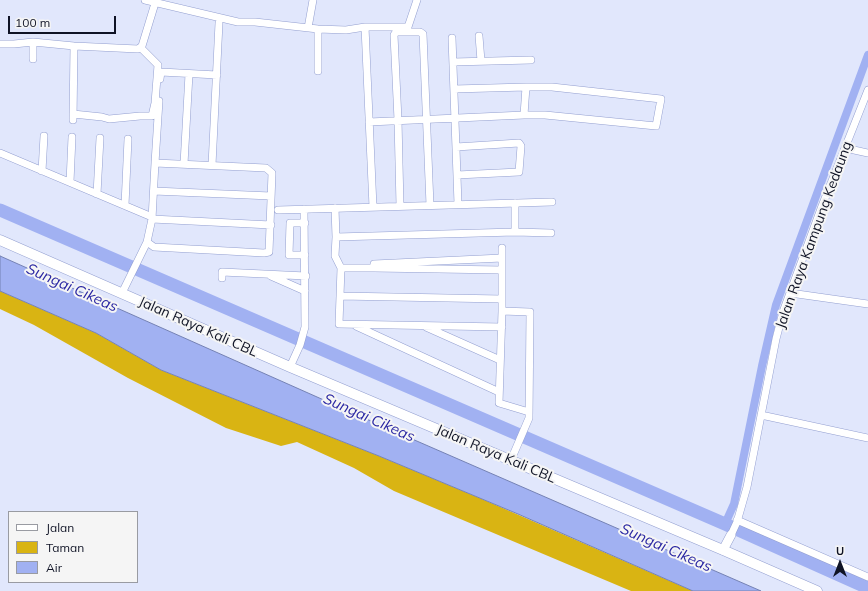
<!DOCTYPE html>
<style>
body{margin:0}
#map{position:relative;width:868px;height:591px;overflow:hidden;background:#e1e7fc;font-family:Mulish,sans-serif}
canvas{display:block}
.legend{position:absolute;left:8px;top:511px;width:130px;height:72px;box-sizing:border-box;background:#f5f5f5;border:1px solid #999ba2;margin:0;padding:5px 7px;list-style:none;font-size:12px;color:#0f1325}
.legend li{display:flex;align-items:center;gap:8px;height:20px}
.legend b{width:20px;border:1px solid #999ba2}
.north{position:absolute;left:820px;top:543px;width:40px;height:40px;-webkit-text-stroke:3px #f5f5f5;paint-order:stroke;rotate:0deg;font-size:11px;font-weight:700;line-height:16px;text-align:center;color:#0f1325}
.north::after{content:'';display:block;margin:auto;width:14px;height:18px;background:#0f1325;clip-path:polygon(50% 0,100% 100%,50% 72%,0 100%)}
.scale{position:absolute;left:8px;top:16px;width:108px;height:18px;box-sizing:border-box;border:2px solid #0f1325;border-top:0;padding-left:5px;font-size:12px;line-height:14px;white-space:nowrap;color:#0f1325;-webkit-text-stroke:3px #f5f5f5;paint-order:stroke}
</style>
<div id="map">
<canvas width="868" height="591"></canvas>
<ul class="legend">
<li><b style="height:5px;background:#fff"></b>Jalan</li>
<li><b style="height:11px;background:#d9b413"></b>Taman</li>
<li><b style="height:11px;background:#a1b1f2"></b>Air</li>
</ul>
<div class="north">U</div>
<div class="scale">100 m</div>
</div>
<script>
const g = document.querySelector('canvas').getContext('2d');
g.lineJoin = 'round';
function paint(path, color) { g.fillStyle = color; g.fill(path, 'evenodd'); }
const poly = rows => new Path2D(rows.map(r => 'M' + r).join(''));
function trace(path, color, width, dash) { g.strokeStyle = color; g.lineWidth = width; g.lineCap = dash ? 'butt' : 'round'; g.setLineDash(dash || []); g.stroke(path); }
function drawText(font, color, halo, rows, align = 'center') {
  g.font = font + ' Mulish,sans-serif'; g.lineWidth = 4; g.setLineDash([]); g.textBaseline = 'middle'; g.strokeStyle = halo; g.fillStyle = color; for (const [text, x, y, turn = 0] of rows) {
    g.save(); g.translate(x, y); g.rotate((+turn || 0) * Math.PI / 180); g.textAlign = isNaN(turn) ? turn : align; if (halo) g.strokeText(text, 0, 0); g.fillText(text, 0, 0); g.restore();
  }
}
paint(poly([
 [0,291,96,333,161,370,379,456,482,499,693,591,631,591,394,491,354,468,297,442,281,446,226,428,128,378,34,325,0,309]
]), '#d9b413');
const water = poly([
 [0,256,380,425,761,591,693,591,518,514,379,456,161,370,96,333,0,291,0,256]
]);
paint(water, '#a1b1f2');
trace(water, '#7582b4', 1);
trace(poly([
 [725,524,734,504,762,366,776,305,868,55]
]), '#a1b1f2', 8);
trace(poly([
 [0,210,725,524,868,588]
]), '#a1b1f2', 13);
const minor = poly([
 [145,0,238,22,255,22,318,29,346,30,365,27,408,27,417,0],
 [365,27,373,207],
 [308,28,313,0],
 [318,29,318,71],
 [479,36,481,61],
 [452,38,458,204],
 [0,44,14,44,33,42],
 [33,59,33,42,74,46,138,49,142,46,156,0],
 [453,62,531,60],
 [160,79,161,72,217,75],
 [73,114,102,117,109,119,140,116,152,116,155,103,158,65,141,48],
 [524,115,545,115,656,126,661,99,552,87,526,87],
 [73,120,74,46],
 [369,122,524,115,526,87,454,89],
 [456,147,519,143,521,146,519,172,457,175],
 [845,148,868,153],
 [0,153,152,217],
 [155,163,159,101],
 [184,164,189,74],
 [212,165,219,23],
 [42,171,44,136],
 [70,182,72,137],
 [154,191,271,196],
 [97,194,100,138],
 [515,203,515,232],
 [125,205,128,139],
 [400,206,398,120,394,35,396,32,420,32,423,34,430,205],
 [335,208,336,237,335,256,341,268,340,296,502,299,502,258],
 [278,210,552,202],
 [152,219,271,225],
 [305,223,290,223,289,255,305,255],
 [336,237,515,232,551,233],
 [502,248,502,258,374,264,374,268,502,270],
 [341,268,374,268],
 [271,276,305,291],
 [222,278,222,272,306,276],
 [122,293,147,242,152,219,155,163,266,168,272,173,269,252,264,253,154,247,147,242],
 [790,293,868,304],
 [340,296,339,324,502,327],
 [502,299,502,311,530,312,529,418,511,460],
 [502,311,499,403,529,412],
 [356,326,499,392],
 [426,327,500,360],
 [290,367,300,345,305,327,304,209],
 [761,415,868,438],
 [737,520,868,577],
 [731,535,737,522,747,487,776,339,783,312,822,206,868,90]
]);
const tertiary = poly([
 [723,550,731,535]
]);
const secondary = poly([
 [0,240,290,367,723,550,817,591]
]);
trace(minor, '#939fd0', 8);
trace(tertiary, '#939fd0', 10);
trace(secondary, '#939fd0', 11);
trace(minor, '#fff', 7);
trace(tertiary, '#fff', 9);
trace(secondary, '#fff', 10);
drawText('14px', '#0f1325', '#f5f5f5', [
 ["Jalan Raya Kampung Kedaung",814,235,-70],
 ["Jalan Raya Kali CBL",198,327,24],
 ["Jalan Raya Kali CBL",496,454,23]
]);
drawText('italic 15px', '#2a27a3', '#f5f5f5', [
 ["Sungai Cikeas",72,288,24],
 ["Sungai Cikeas",369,418,24],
 ["Sungai Cikeas",666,548,24]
]);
</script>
